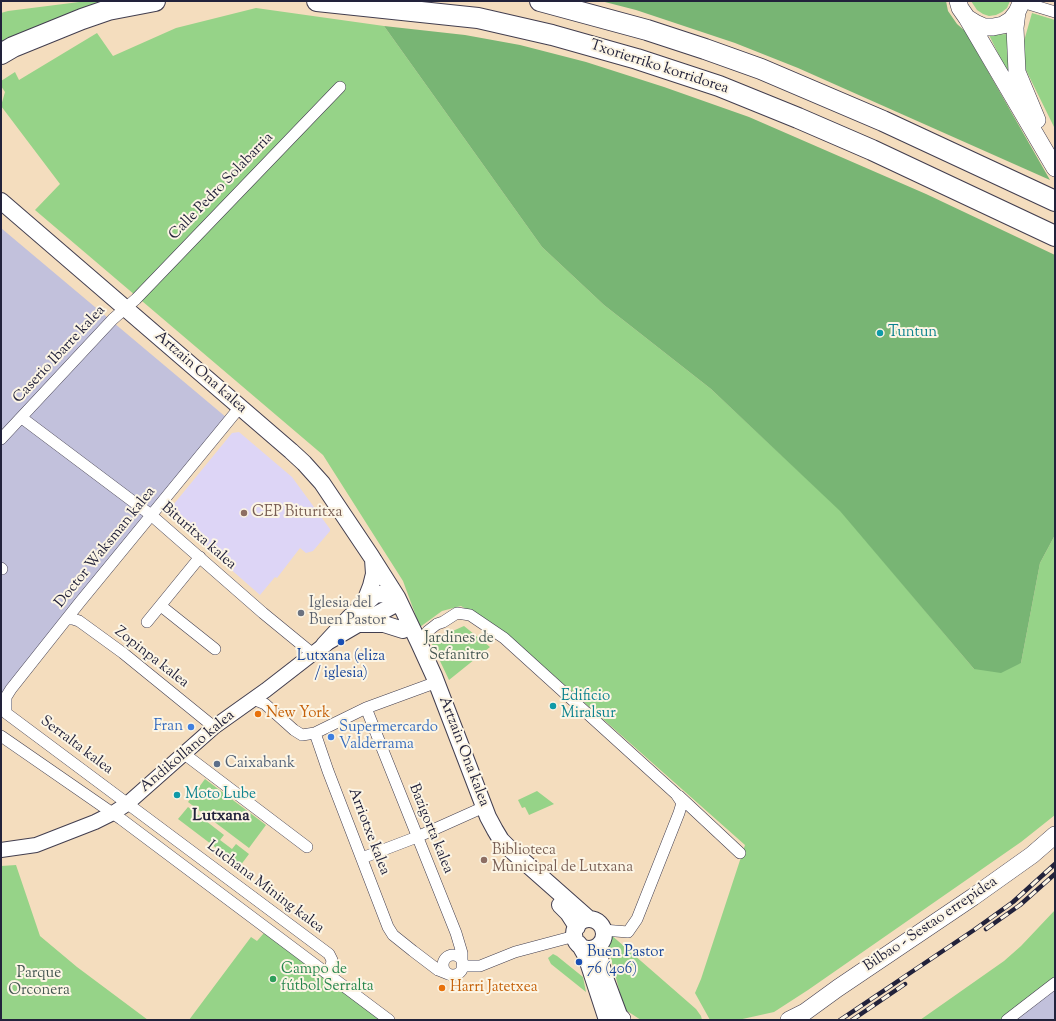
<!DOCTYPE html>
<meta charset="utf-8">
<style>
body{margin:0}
#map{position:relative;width:1056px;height:1021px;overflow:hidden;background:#f4ddbe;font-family:"Sorts Mill Goudy",serif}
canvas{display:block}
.frame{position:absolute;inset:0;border:2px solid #22223b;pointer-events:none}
</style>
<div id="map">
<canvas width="1056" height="1021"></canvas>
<div class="frame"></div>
</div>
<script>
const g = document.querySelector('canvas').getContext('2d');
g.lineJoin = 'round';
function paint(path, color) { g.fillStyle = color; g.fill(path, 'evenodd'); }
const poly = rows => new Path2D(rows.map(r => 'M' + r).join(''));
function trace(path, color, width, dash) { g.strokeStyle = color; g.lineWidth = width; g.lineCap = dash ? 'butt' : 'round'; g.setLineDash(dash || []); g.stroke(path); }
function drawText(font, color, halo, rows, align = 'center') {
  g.font = font + ' "Sorts Mill Goudy",serif'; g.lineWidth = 4; g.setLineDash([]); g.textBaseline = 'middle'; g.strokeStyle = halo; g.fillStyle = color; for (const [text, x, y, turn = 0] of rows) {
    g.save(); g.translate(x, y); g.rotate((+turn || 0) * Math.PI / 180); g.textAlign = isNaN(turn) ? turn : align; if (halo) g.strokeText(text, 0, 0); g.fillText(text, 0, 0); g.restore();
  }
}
paint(poly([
 [239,432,292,477,330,529,330,531,313,551,306,553,300,548,277,578,275,577,260,595,170,516,169,510,232,433]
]), '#ddd5f6');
paint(poly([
 [1,228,227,418,5,693,1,693],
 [1055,977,1055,1020,1002,1020]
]), '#c2c1dc');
paint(poly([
 [87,1,126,1,1,44,1,13,8,11],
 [971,1,1010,1,1007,8,1002,12,996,15,989,16,983,14,977,10],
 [256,8,384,26,542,247,604,305,711,389,841,511,974,669,1021,663,1040,563,1055,535,1055,815,1021,842,808,990,774,1012,738,1020,710,1020,695,993,701,979,745,845,507,634,461,606,442,611,420,627,403,581,323,455,35,210,60,184,1,106,5,92,1,86,1,81,15,72,19,80,97,33,113,56,176,28],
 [1032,13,1055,20,1055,129,1024,66,1024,41],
 [1007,34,1037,132,989,35],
 [464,626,490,647,449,680,432,644,446,634],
 [205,779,266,825,249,848,188,802],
 [537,791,554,804,529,815,525,807,522,808,518,800],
 [188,807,224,835,220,840,232,849,236,844,249,854,240,866,178,819],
 [16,865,40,936,77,967,148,1020,1,1020,1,866],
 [1055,910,1055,983,1007,1020,920,1020,1004,961,1021,946],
 [264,933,382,1020,189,1020,251,937,257,941],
 [610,934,696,1009,701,1016,702,1020,641,1020,624,1009,606,939],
 [553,954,557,956,583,977,586,992,551,964,548,958]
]), '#96d388');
paint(poly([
 [601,1,946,1,948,11,957,24,965,31,1050,180,798,68,735,43,636,10],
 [384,26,465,35,520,45,586,62,664,87,749,117,926,194,1055,255,1055,535,1040,563,1021,663,1001,673,974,669,840,511,711,389,604,305,542,247]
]), '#78b574');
const minor = poly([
 [1022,2,1055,12],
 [240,407,80,602,11,689,6,697,6,713,329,954,332,960,331,967,327,973],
 [22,418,151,515,263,613,313,654],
 [1,439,113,319,136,299,340,87],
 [1,568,2,569],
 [161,606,215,649],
 [67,619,73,619,79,621,123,653,214,727],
 [147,622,200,557],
 [419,643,428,631,437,624,443,622,457,613,470,615,504,638,676,794,682,803,679,813,637,919,628,932,603,930],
 [253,699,265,704,294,730,302,735,315,733,366,708,437,682],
 [366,708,456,933,462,953,462,962],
 [315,733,328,771,388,927,393,935,413,951,438,970,448,974],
 [1,736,121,819,389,1020],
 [183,753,307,847],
 [679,796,740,853],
 [362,858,417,837,484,807],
 '443 965a10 10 0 1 1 20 0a10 10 0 1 1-20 0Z',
 [462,966,480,966,515,952,575,936],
 [1007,1020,1055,983]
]);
const tertiary = poly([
 [1,850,36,845,95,822,113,813,127,804,214,727,266,690,324,645,360,624]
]);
const secondary = poly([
 [1,201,291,451,304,463,322,483,371,556,397,597,419,643,434,676,488,817,495,830,501,840,512,851,589,919],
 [364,604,371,586,374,574,373,559],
 [361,623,392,606],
 [360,624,384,624,403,630],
 [324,645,349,618,375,595,387,593,397,597],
 [560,905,568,913,577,927],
 '574 934a15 15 0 1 1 30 0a15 15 0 1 1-30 0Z',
 [579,944,586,956,607,1020],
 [600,944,600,958,604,975,619,1015,622,1019]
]);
const primary = poly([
 [958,1,960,8,967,18,975,23,984,27,993,27,1003,25,1011,20,1017,12,1022,1],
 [1017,12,1015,28,1017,72,1037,120],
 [967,18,1055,168],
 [622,1019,622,1020],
 [789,1020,805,1012,838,988,973,897,1032,855,1055,835]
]);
const motorway = poly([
 [317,1,478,18,552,35,637,59,719,86,798,118,872,150,1055,236],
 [540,1,647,30,705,49,761,69,883,121,1055,201],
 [1,54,13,47,82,19,108,10,155,1]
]);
trace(minor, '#423e4f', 12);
trace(tertiary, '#423e4f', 16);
trace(secondary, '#423e4f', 18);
trace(primary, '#423e4f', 18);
trace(motorway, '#423e4f', 22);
trace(minor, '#fff', 11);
trace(tertiary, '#fff', 14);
trace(secondary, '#fff', 16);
trace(primary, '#fff', 17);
trace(motorway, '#fff', 20);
const rail = poly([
 [986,929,1020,905,1055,874],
 [840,1020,974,930,1013,902,1055,864],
 [852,1020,905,984]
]);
trace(rail, '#22223b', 4.5);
trace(rail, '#fcf5e5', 3, [9]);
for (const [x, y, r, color] of [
 [880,333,4,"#0f9aa8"],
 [244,513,4,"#8d6e63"],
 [301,613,4,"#6b7280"],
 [341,642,4,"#1a4fb4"],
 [553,706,4,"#0f9aa8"],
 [258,714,4,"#e8710a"],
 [191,727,4,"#3f7fe0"],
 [331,737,4,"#3f7fe0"],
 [217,764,4,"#5c6f8a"],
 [177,795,4,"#0f9aa8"],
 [484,860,4,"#8d6e63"],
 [579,962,4,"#1a4fb4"],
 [273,979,4,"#2e9e5b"],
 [442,988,4,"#e8710a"]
]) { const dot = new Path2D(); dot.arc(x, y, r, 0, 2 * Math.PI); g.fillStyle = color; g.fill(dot); trace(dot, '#fcf5e5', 1.5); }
drawText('15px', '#22223b', '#fcf5e5', [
 ["Txorierriko korridorea",659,68,18],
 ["Calle Pedro Solabarria",222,187,-46],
 ["Caserio Ibarre kalea",60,355,-47],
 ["Artzain Ona kalea",200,373,41],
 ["Bituritxa kalea",198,537,41],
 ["Doctor Waksman kalea",106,548,-51],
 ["Zopinpa kalea",151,658,38],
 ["Serralta kalea",76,746,37],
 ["Andikollano kalea",188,752,-40],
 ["Artzain Ona kalea",463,752,69],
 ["Bazigorta kalea",430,829,68],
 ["Arriotxe kalea",368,832,69],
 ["Luchana Mining kalea",265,888,37],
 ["Bilbao - Sestao errepidea",931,925,-34]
]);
drawText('15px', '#0d838f', '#fcf5e5', [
 ["Tuntun",888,333],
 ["Edificio",561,697],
 ["Miralsur",561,714],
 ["Moto Lube",185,795]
], 'left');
drawText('15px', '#785e54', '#fcf5e5', [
 ["CEP Bituritxa",252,513],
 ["Biblioteca",492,851],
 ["Municipal de Lutxana",492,868]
], 'left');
drawText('15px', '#5b616d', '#fcf5e5', [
 ["Iglesia del",309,604],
 ["Buen Pastor",309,621]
], 'left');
drawText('15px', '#455752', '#fcf5e5', [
 ["Jardines de",459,639],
 ["Sefanitro",459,656],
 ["Parque",39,974],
 ["Orconera",39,991]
]);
drawText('15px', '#164399', '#fcf5e5', [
 ["Lutxana (eliza",341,657],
 ["/ iglesia)",341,674],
 ["Buen Pastor",587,953,"left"],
 ["76 (406)",587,970,"left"]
]);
drawText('15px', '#c56008', '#fcf5e5', [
 ["New York",266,714],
 ["Harri Jatetxea",450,988]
], 'left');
drawText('15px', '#366cbe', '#fcf5e5', [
 ["Fran",183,727],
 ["Supermercardo",339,728,"left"],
 ["Valderrama",339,745,"left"]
], 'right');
drawText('15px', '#4e5e75', '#fcf5e5', [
 ["Caixabank",225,764]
], 'left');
drawText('15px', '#27864d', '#fcf5e5', [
 ["Campo de",281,970],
 ["fútbol Serralta",281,987]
], 'left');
drawText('bold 16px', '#22223b', '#fcf5e5', [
 ["Lutxana",221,817]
]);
</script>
